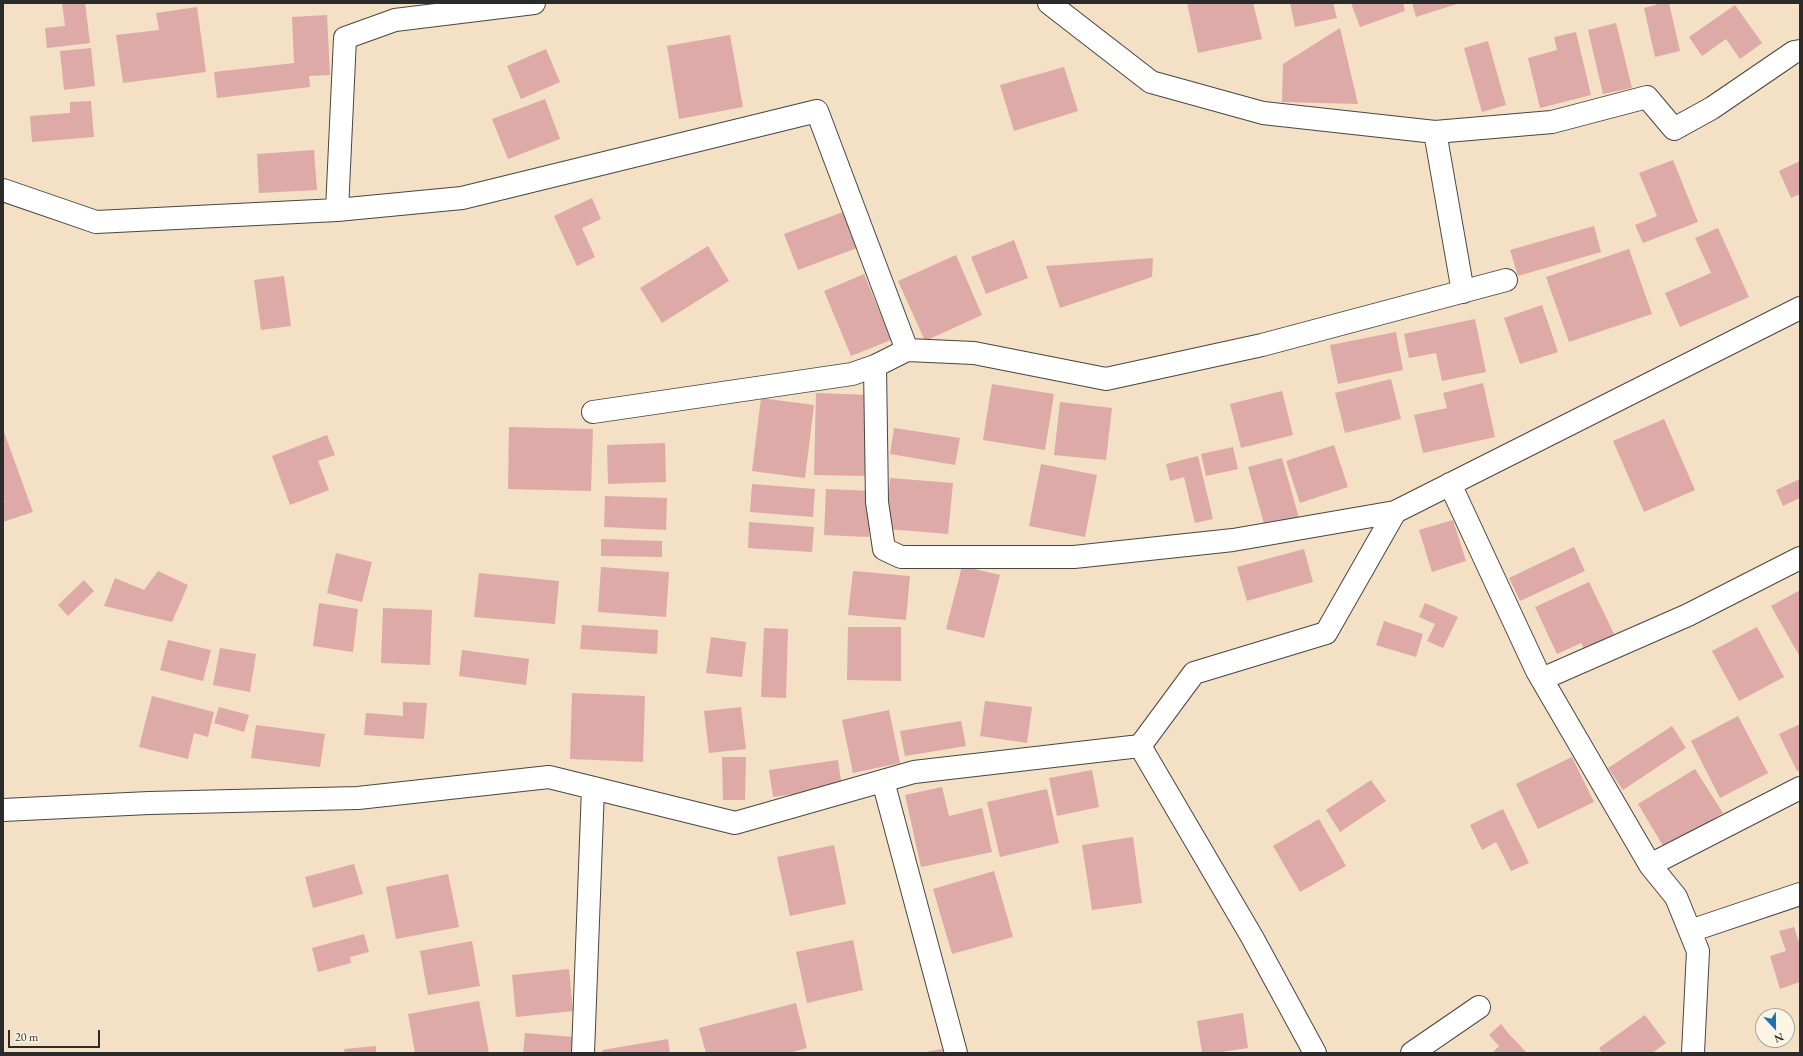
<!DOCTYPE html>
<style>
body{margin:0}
#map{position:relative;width:1803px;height:1056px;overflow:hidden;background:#f4e0c4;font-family:"EB Garamond",serif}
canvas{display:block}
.frame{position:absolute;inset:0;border:4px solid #2b2b2b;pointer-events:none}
.north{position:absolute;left:1755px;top:1008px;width:40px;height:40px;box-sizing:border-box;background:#fcf5e5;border:1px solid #a8a49b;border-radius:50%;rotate:158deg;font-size:11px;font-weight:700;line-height:16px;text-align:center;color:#2b2b2b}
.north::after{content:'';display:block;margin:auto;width:14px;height:18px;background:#1f6fb2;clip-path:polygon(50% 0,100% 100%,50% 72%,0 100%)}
.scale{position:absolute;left:8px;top:1030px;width:92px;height:18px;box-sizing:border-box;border:2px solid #2b2b2b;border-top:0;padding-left:5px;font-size:12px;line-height:14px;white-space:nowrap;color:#2b2b2b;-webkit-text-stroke:3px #fcf5e5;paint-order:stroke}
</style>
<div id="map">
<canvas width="1803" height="1056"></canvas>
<div class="frame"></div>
<div class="north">N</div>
<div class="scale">20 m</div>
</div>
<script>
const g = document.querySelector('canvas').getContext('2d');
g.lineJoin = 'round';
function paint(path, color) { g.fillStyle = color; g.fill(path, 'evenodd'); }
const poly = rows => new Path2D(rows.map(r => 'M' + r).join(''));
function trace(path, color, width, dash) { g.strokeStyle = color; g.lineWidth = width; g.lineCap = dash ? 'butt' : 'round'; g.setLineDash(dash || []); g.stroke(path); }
paint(poly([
 [62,3,85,3,90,43,47,48,45,28,65,26],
 [1187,3,1253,3,1262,39,1198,53],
 [1290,3,1333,3,1337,18,1295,27],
 [1351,3,1403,3,1405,11,1360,27],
 [1412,3,1460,3,1416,17],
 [1662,3,1669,3,1680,51,1655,57,1644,8],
 [1735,5,1762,43,1740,59,1726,39,1702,56,1689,37],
 [197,7,206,72,123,83,116,35,159,30,156,13],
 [327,15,330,75,309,76,310,87,217,98,214,72,294,63,292,17],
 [1616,23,1632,88,1603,94,1588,30],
 [1340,28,1358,104,1282,102,1283,64],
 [1576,32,1591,95,1540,108,1528,58,1557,50,1554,37],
 [730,35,743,107,679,119,667,46],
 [1488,41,1506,105,1482,112,1464,48],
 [91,48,95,86,64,90,60,51],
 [546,49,560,82,521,99,507,66],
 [1064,67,1078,111,1014,131,1000,85],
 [545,99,560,139,508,159,492,119],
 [91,101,94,137,32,142,30,116,70,113,70,102],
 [314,150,317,190,259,193,257,154],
 [1673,160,1698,222,1643,243,1635,225,1657,216,1639,173],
 [1800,161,1800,194,1791,198,1779,171],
 [592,198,601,219,582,228,595,257,577,266,554,216],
 [843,212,857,248,798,270,784,234],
 [1594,226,1601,252,1518,276,1510,250],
 [1718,228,1749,297,1680,327,1665,293,1711,273,1695,238],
 [1014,240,1028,278,986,294,971,257],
 [708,246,729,281,662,323,640,288],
 [1629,249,1652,314,1569,342,1546,277],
 [956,255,982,315,925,341,898,281],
 [1153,258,1152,277,1060,308,1046,266],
 [864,274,891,340,851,356,824,291],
 [284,276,291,326,261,330,254,280],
 [1542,305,1558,352,1520,364,1504,318],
 [1475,319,1486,372,1442,381,1436,353,1409,358,1404,334],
 [1396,332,1403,370,1338,384,1330,345],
 [1391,379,1401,419,1345,433,1335,393],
 [1483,383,1495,437,1423,453,1414,415,1447,408,1443,393],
 [992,384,1054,394,1045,450,983,440],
 [1282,391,1293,435,1241,448,1230,404],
 [816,393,870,395,868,476,814,475],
 [761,398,814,405,805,478,752,471],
 [1060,402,1112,408,1106,460,1054,455],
 [1664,419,1695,490,1644,512,1613,441],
 [509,427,593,429,591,491,508,489],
 [894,428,960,438,955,465,890,454],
 [4,432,33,512,3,522,3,502,5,502,3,496],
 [327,435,335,455,318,461,329,490,290,505,272,456],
 [665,443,666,482,608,484,607,445],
 [1334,445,1348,487,1300,503,1286,461],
 [1233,447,1238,469,1206,476,1201,454],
 [1198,456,1213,519,1195,523,1184,477,1170,481,1166,464],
 [1282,458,1299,518,1265,527,1248,467],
 [1041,464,1097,475,1085,537,1029,526],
 [890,478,953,483,948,534,886,529],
 [1800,479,1800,498,1783,506,1776,490],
 [752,484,815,489,813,517,750,512],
 [826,489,871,491,869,537,824,535],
 [605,496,667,498,666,530,604,527],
 [1453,520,1466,561,1432,572,1419,530],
 [749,522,814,527,812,552,748,548],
 [601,539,662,541,662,557,601,556],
 [1574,547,1585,571,1520,601,1509,578],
 [1304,549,1313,582,1247,601,1237,567],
 [336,553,372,562,362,602,327,593],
 [962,566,1000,575,984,638,946,629],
 [601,567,669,572,666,617,598,612],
 [158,571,188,585,172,622,104,606,115,578,144,590],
 [853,571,910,576,906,620,848,615],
 [479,573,559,581,555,624,474,617],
 [84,580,94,591,68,616,58,605],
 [1589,582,1615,636,1585,651,1581,643,1557,654,1535,607],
 [1800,590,1800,657,1771,606],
 [319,603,358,609,353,652,313,646],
 [1425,603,1458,617,1443,648,1427,641,1435,624,1419,617],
 [383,608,432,610,430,665,381,663],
 [1384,621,1423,634,1416,657,1376,645],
 [582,625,658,630,657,654,580,649],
 [848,627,901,627,901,681,847,680],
 [1757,627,1784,677,1739,701,1712,651],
 [764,628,788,629,786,698,761,697],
 [711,637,746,642,742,677,706,673],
 [168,640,211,650,203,681,160,670],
 [220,648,256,654,250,692,213,685],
 [462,650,529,659,526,685,459,676],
 [572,693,645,696,643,762,570,759],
 [152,696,214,712,208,737,194,733,188,759,139,747],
 [985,701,1032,707,1027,743,980,736],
 [403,702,427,703,424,739,364,735,366,713,403,716],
 [219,707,249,715,244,732,214,723],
 [741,707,746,749,709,753,704,711],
 [889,710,900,763,853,773,842,720],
 [1738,716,1768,773,1720,798,1691,741],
 [961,721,966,746,905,756,900,731],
 [1800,724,1800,770,1797,771,1779,734],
 [256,725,325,734,320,767,251,758],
 [1672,726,1686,748,1623,790,1608,768],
 [722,757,746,757,745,800,723,800],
 [1572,757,1594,802,1538,829,1516,784],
 [838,760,842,787,773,797,769,770],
 [1695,769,1723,813,1665,849,1638,804],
 [1092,770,1099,807,1057,816,1049,778],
 [1371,780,1386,801,1340,832,1326,810],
 [942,787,949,816,982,808,992,852,921,867,905,795],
 [1047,789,1059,843,1000,857,987,802],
 [1503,809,1529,863,1511,871,1496,842,1482,850,1470,825],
 [1319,819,1346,866,1300,892,1273,846],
 [1133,837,1142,903,1092,910,1082,845],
 [834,845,846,904,790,916,777,857],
 [354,864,363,894,313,908,305,877],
 [994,871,1013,937,952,954,933,889],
 [448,874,459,927,396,939,386,887],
 [1794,927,1800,945,1800,982,1780,989,1770,956,1786,951,1779,931],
 [364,934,369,952,350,957,351,963,318,972,312,948],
 [853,940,863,990,807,1003,796,952],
 [472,941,480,986,428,995,420,951],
 [569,969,573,1011,516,1017,512,975],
 [479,1001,489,1053,415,1053,408,1014],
 [796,1003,807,1048,789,1053,706,1053,699,1028],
 [1243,1013,1248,1048,1215,1053,1202,1053,1197,1021],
 [1645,1015,1666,1043,1652,1053,1602,1053,1599,1048],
 [1501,1024,1508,1033,1527,1053,1492,1053,1499,1046,1489,1035],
 [525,1033,573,1037,572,1053,523,1053],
 [668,1039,670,1053,603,1053,602,1050],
 [376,1046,376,1053,345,1053,344,1049],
 [942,1049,943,1053,926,1053,926,1052]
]), '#ddaaa8');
const minor = poly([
 [1049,3,1151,82,1263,113,1435,132,1552,122,1647,97,1674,129,1712,108,1794,52,1800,51],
 [1435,132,1463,292],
 [3,190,96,222,337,210,462,198,817,111,907,350],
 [337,210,345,38,395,20,534,3],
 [875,366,877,502,884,549,901,557,1074,557,1233,540,1395,512,1800,308],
 [593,412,852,374,875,366,907,350,974,353,1106,379,1262,345,1506,280],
 [1450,484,1537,671,1650,865,1676,897,1698,951,1693,1053],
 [1542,679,1688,615,1800,558],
 [1140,746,1252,937,1315,1053],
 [883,781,956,1053],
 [3,810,149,803,358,798,549,777,735,823,914,772,1140,746,1194,673,1326,633,1395,512],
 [1650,865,1800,788],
 [1690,931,1800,894],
 [583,1053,593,788],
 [1412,1053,1479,1007]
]);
trace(minor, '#494642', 24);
trace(minor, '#fff', 22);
</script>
